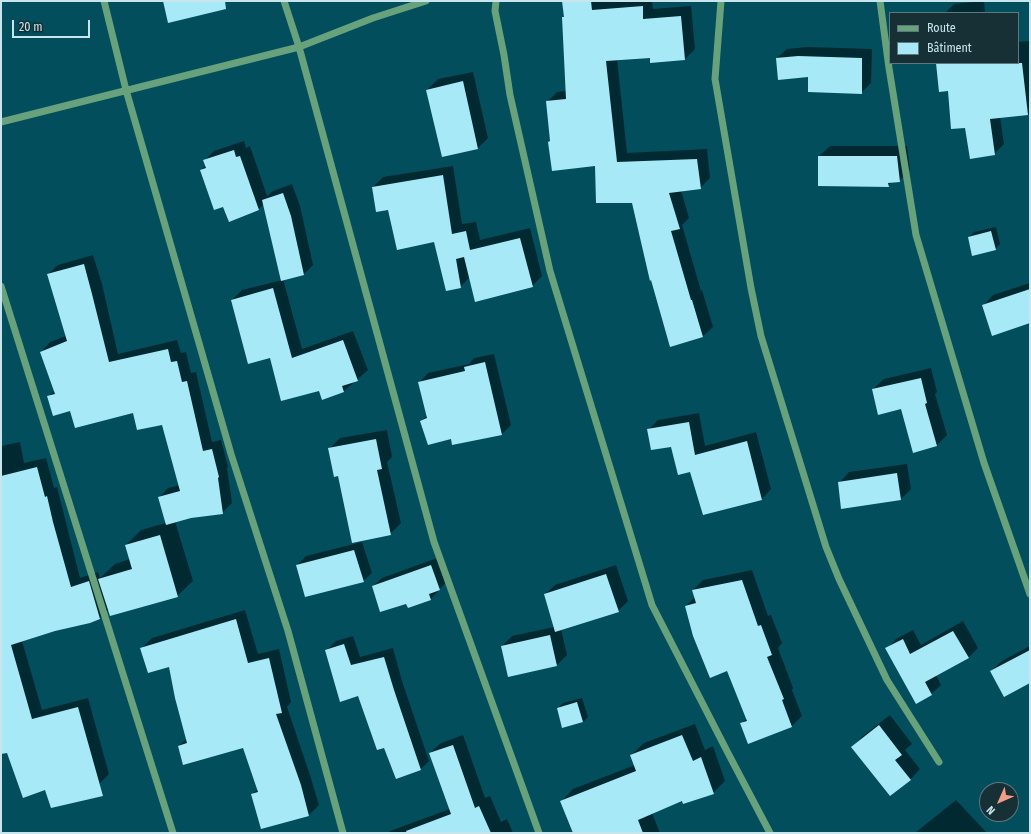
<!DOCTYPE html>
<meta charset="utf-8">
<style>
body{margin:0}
#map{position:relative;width:1031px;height:834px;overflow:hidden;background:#024e5c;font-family:"Fira Sans Condensed",sans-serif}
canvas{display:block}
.frame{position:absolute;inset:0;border:2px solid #c7e5ed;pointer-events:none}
.legend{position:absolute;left:889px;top:12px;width:130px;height:52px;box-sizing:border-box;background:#163036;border:1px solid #5d787f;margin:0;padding:5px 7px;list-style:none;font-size:12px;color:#c7e5ed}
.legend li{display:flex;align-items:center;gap:8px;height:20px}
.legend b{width:20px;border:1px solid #5d787f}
.north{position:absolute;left:979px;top:782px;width:40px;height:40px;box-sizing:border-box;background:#163036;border:1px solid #5d787f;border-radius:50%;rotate:225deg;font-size:11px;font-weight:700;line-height:16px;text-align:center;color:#c7e5ed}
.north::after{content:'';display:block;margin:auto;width:14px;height:18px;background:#f49e89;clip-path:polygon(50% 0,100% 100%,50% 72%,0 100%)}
.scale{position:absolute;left:12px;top:20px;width:78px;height:18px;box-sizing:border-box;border:2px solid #c7e5ed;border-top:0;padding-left:5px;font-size:12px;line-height:14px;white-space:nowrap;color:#c7e5ed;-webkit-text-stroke:3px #163036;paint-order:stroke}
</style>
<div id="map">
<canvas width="1031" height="834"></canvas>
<div class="frame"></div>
<ul class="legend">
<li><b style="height:5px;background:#68a27c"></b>Route</li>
<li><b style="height:11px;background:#a8e9f8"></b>Bâtiment</li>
</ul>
<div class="north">N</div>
<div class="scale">20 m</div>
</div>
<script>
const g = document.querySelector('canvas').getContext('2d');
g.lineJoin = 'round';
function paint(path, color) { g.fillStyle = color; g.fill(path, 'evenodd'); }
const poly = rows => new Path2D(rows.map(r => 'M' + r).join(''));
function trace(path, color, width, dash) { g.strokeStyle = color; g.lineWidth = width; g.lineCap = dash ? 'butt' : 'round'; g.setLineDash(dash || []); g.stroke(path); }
paint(poly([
 [563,1,652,1,653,9,691,6,695,49,685,59,650,57,617,59,627,153,707,149,710,178,700,188,681,190,689,218,682,225,701,291,702,290,713,327,703,336,632,202,596,164,549,142,550,140,547,102,557,92,567,91,563,18,565,16],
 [984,1,985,13,945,13,954,4],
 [1030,41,1030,114,1000,117,1004,144,994,154,966,127,938,63,1018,63,1018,42],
 [808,47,872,49,871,83,861,93,809,76,777,58,787,49],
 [473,72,488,138,478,148,427,90,438,79],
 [244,141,246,148,250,146,267,196,273,191,292,184,300,206,313,265,304,274,283,279,302,349,353,331,368,370,344,391,320,390,270,357,232,300,242,290,282,280,264,204,258,210,224,205,201,170,206,165,204,161,214,151],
 [830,146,907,146,910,170,899,181,893,181,888,186,819,156],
 [453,166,462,224,476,222,480,240,530,228,542,276,532,286,470,277,460,287,434,241,389,209,373,187,383,177],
 [996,227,1000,244,995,249,969,237,974,232],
 [93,255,102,284,118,354,177,340,181,353,186,352,191,373,196,372,212,442,221,440,228,467,227,468,232,503,222,513,191,517,175,521,193,581,177,596,109,609,100,618,90,622,55,630,22,641,42,710,88,698,109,774,99,784,46,789,7,752,1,753,1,446,20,442,24,463,46,458,54,488,57,487,80,578,98,572,100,578,115,564,130,559,126,545,141,530,166,523,159,498,168,488,180,485,163,424,134,412,71,409,48,397,55,390,41,352,50,342,66,336,48,274,58,265],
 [1030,283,1030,322,983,306,993,295],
 [494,354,511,425,502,434,453,444,452,437,421,421,428,415,419,383,428,373,469,364,474,358],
 [931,368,937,392,935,394,947,435,936,446,901,408,873,389,884,379],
 [699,413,705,446,756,432,771,489,762,499,690,471,672,445,648,430,658,420],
 [387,430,392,457,387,462,401,523,390,534,339,475,330,448,340,438],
 [907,464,911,489,901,499,839,483,849,472],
 [362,542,372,573,363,581,297,565,306,556],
 [440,557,448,580,431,599,408,607,407,603,373,586,382,578],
 [616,565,628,601,618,611,561,629,567,655,557,665,502,646,512,636,554,627,545,594,555,585],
 [752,570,768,616,771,615,782,643,778,648,793,688,792,690,802,716,792,726,741,724,747,718,728,670,686,606,695,597,693,590,703,580],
 [245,610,258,654,279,649,291,702,287,707,310,775,319,805,309,815,261,828,252,794,258,789,243,747,179,746,187,738,170,666,142,648,152,638],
 [963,621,978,648,968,658,936,675,941,685,931,694,887,649,896,639,913,630,921,645],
 [353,636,360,657,393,648,402,681,429,761,420,770,385,747,359,695,327,650,336,641],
 [1030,646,1030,682,991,671,1002,661],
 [582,698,588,717,583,722,558,708,563,703],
 [890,715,912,744,905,750,920,769,910,780,853,747,863,736],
 [695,724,705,750,713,746,725,781,713,793,683,800,652,813,660,833,574,833,561,802,573,789,635,765,631,755,644,743],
 [463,735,485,798,490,796,501,822,507,819,513,833,388,833,390,831,450,809,430,753,441,743],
 [956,800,987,833,915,833]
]), '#0007');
paint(poly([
 [163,1,225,1,226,9,168,23],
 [562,1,591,1,592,10,643,6,643,19,681,16,685,60,650,63,650,58,606,61,617,162,697,159,701,189,669,193,680,229,671,231,691,300,692,300,703,337,670,347,651,280,650,281,632,203,596,203,595,166,552,171,548,142,550,141,546,101,566,99,562,17,564,17],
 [798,56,862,58,862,94,808,92,808,77,778,80,776,58],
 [936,63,1022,63,1028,115,990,119,995,155,970,159,965,128,951,129,948,91,939,92],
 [463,81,478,149,442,157,426,90],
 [234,150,236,157,240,156,259,210,229,222,223,207,214,210,200,170,206,168,203,160],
 [818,156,897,156,900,182,888,183,889,187,818,186],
 [443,175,452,234,466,231,470,250,520,238,533,287,475,302,464,257,456,259,461,288,446,291,434,242,397,250,388,210,376,212,372,187],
 [283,193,291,216,304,275,281,281,262,200],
 [991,231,996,250,972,256,968,237],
 [84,264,92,294,109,362,168,349,171,362,177,361,182,382,187,381,203,451,212,449,219,477,218,478,223,514,191,518,166,525,158,497,180,491,162,425,137,430,133,413,75,428,70,411,53,416,47,396,55,394,40,352,67,341,47,274],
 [273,288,292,358,343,340,358,381,342,386,344,392,322,400,319,391,281,401,270,358,248,364,231,300],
 [1030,289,1030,323,992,336,982,305],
 [485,362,502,435,452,445,451,439,428,445,420,421,427,418,418,382,465,371,464,367],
 [921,378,927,403,925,404,937,446,913,453,901,409,878,415,872,389],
 [689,422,695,455,747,441,762,500,703,515,690,472,678,475,671,447,651,450,647,429],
 [376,439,382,469,377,470,391,535,352,543,338,476,334,477,328,448],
 [37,467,45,497,47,496,53,522,71,587,89,581,100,619,90,623,55,631,11,645,32,719,78,707,103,796,51,808,45,790,23,798,7,753,1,754,1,476],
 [897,473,901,500,841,509,838,482],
 [160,535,178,597,110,616,98,579,132,569,125,545],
 [354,550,364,582,305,597,296,565],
 [431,565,440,590,429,594,431,600,408,608,406,604,380,612,372,586],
 [606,574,619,612,555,632,544,594],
 [742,580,758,626,761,625,772,655,767,657,784,699,782,700,792,727,748,744,740,723,747,721,727,671,710,678,693,636,685,606,696,603,692,590],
 [236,619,248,663,269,658,282,713,276,714,301,785,309,816,261,829,251,794,258,792,243,748,183,765,178,746,187,743,175,698,169,667,148,673,140,648],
 [953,631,969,658,925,682,932,695,916,704,885,648,903,639,910,654],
 [550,635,557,666,508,677,501,646],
 [344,644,351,665,384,657,394,690,421,770,396,779,384,748,377,750,358,696,340,702,325,650],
 [1030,650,1030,683,1004,697,990,671],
 [577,702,583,722,562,728,557,708],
 [879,725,902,755,895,760,911,780,890,796,851,747],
 [682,735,693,761,701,757,714,794,683,804,682,801,638,820,643,833,573,833,560,801,636,771,630,755],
 [453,745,475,808,479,806,491,833,407,833,406,831,451,814,429,753]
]), '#a8e9f8');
trace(poly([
 [104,1,126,90,231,454,288,631,343,833],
 [284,1,299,47,434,542,539,833],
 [496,1,495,11,504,55,510,95,550,271,652,605,728,753,770,833],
 [721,1,715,79,751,288,761,336,826,547,839,579,887,680,939,762],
 [880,1,889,68,916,235,984,463,1030,594],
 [1,122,299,47,373,18,426,1],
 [1,286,173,833]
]), '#68a27c', 7);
</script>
